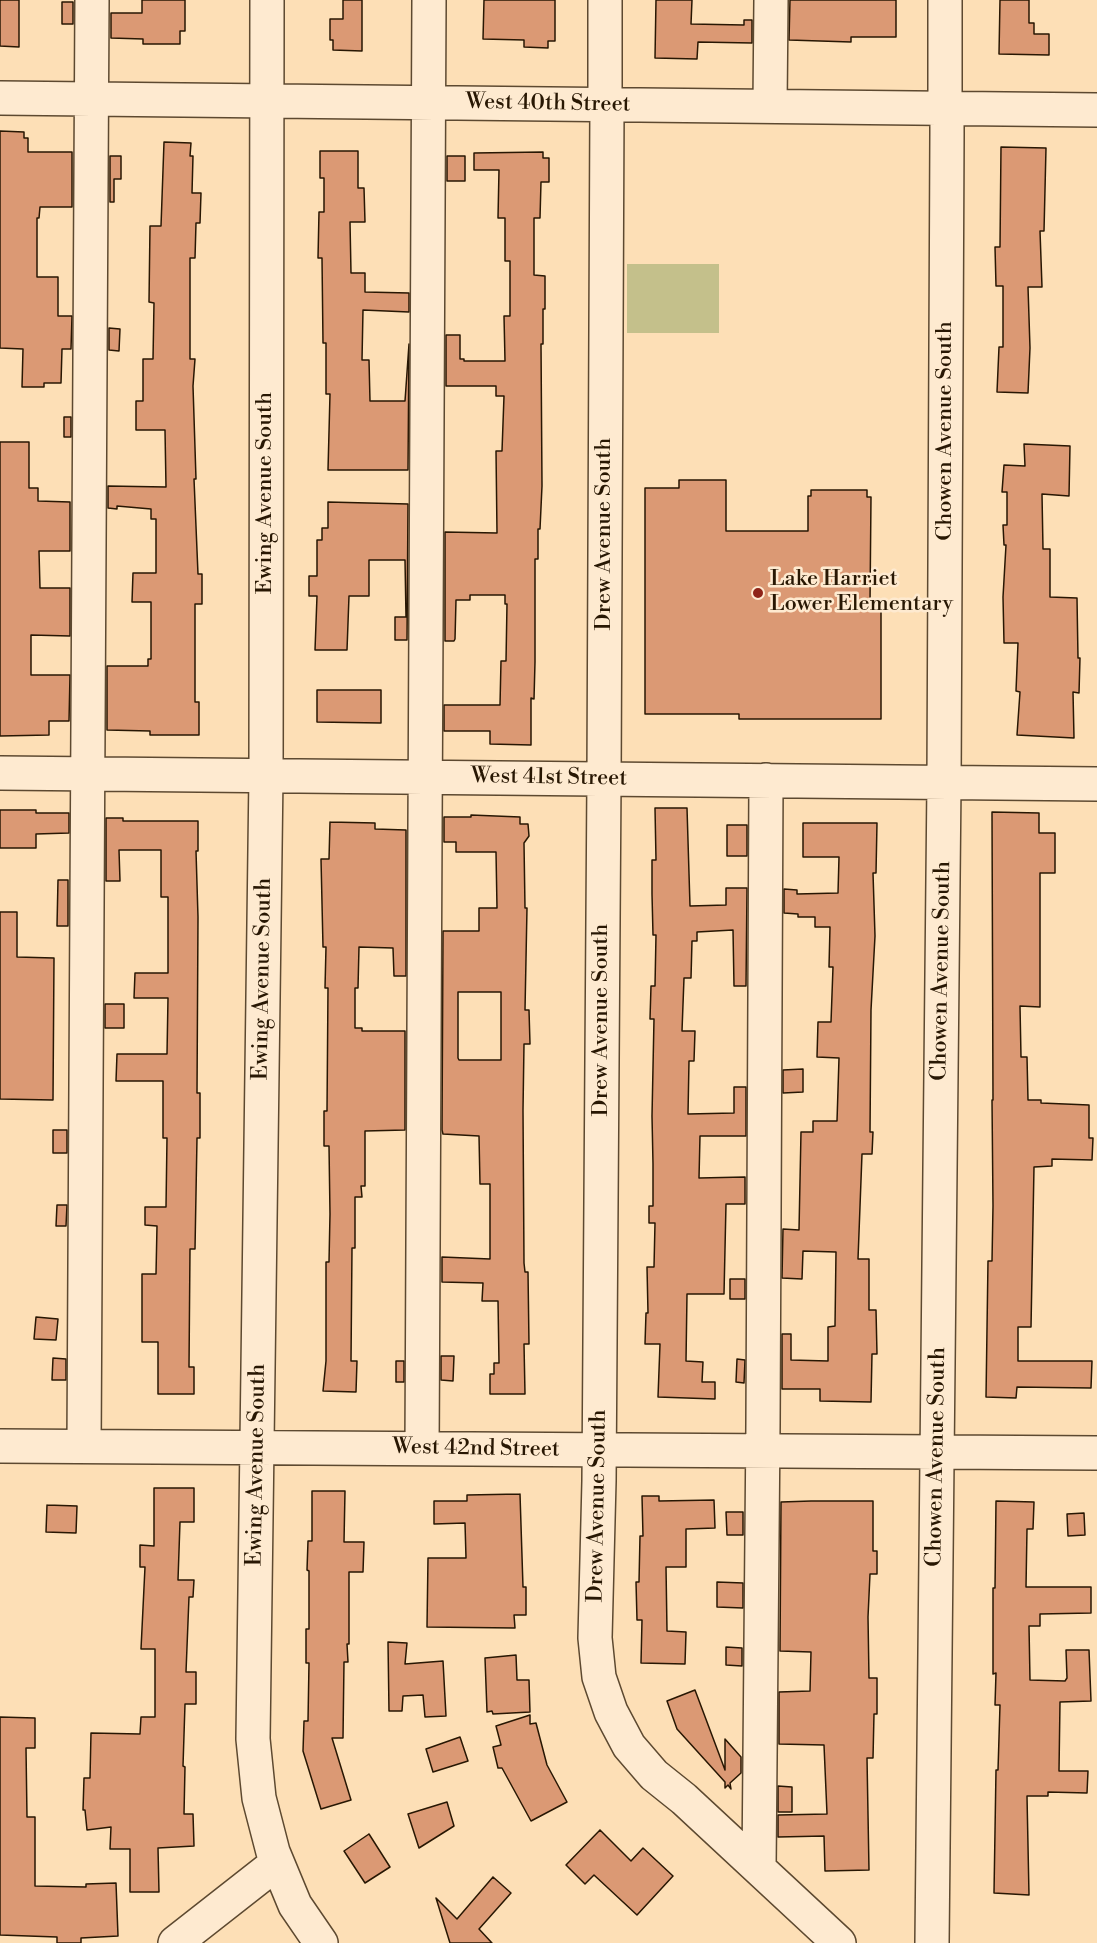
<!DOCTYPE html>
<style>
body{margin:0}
canvas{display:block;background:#fddfb6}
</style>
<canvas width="1097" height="1943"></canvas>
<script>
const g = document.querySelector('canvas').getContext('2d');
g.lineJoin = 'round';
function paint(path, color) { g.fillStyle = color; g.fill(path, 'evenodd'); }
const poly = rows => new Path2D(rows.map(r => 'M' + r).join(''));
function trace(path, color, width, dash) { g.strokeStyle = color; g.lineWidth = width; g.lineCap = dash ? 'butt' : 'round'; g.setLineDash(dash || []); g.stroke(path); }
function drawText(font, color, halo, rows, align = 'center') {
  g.font = font + ' "Libre Bodoni",serif'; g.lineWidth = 5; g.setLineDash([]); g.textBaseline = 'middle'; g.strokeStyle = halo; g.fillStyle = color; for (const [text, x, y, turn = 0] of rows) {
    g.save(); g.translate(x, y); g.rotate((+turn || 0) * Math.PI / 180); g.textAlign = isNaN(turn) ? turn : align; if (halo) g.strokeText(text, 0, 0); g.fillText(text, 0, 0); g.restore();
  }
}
paint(poly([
 [627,264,719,264,719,333,627,333]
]), '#c4c08b');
const building = poly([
 [0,0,19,0,19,47,0,46,0,0],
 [142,0,185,0,185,31,180,31,180,44,143,44,143,39,111,38,111,13,142,13,142,0],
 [343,0,362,0,362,51,333,50,333,40,330,40,330,19,343,19,343,0],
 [484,0,555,0,555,41,548,41,548,48,524,47,524,40,483,39,484,0],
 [656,0,692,0,691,24,744,25,744,20,752,20,752,43,698,42,697,59,655,58,656,0],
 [790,0,896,0,896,37,851,37,851,42,789,40,790,0],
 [1000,0,1029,0,1029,23,1034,23,1034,34,1049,34,1049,55,999,54,1000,0],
 [62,2,73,2,73,24,62,24,62,2],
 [0,131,24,132,24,138,28,138,28,152,72,152,72,207,40,207,39,218,37,218,37,277,58,277,58,316,72,316,71,349,62,349,61,383,44,383,44,387,22,387,23,349,0,348,0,131],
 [164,142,191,143,190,156,193,156,192,193,201,193,200,223,196,223,195,258,190,258,190,359,195,359,193,386,196,479,194,479,198,574,202,574,202,604,195,604,195,702,199,702,199,735,150,735,150,731,107,730,107,666,148,666,148,659,151,659,151,602,132,602,133,573,156,573,156,519,151,519,151,509,117,506,117,509,108,508,108,486,166,487,165,430,136,430,136,401,143,401,143,359,153,359,154,303,149,302,150,226,161,226,164,142],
 [1001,147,1046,148,1044,231,1040,231,1042,287,1028,287,1030,348,1028,393,997,392,999,347,1003,347,1003,286,996,286,995,247,1000,247,1001,147],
 [320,151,358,151,358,188,364,188,365,222,350,222,351,273,365,273,365,292,409,293,409,312,363,310,362,360,369,360,370,401,405,401,409,344,408,470,328,470,330,394,326,394,326,343,323,343,322,258,318,258,319,212,324,212,324,178,320,178,320,151],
 [543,152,543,158,549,158,549,182,541,182,540,218,534,218,534,275,545,276,545,309,543,309,543,344,541,344,542,486,540,529,538,529,538,559,535,559,535,662,534,699,531,698,531,745,490,744,490,731,444,731,444,705,500,705,501,661,506,661,507,604,505,604,505,595,470,595,470,600,456,600,455,639,454,641,445,641,445,532,497,533,496,451,502,451,504,396,496,396,496,386,446,386,446,335,460,335,460,359,464,359,464,361,505,361,504,316,510,316,510,261,505,261,505,218,498,218,499,170,474,170,474,153,543,152],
 [110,156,121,156,121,179,114,179,114,202,110,202,110,156],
 [447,156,465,156,465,181,447,181,447,156],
 [109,328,120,329,119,351,109,350,109,328],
 [64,417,71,417,71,437,64,437,64,417],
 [0,442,29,442,29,488,38,488,38,501,70,502,70,551,39,551,40,588,70,588,70,636,31,635,31,675,70,675,69,721,49,721,49,735,0,736,0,442],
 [1024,444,1070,446,1069,496,1042,494,1043,549,1050,549,1050,597,1077,598,1078,658,1080,658,1079,693,1073,692,1074,738,1017,735,1020,692,1016,691,1018,643,1004,643,1003,597,1006,545,1004,545,1003,525,1007,525,1007,492,1002,492,1004,465,1025,466,1024,444],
 [679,480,726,480,726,531,808,531,808,496,811,496,811,490,867,490,867,497,871,497,870,603,881,603,881,719,739,719,739,714,645,714,645,488,679,488,679,480],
 [328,502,408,504,407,640,395,640,395,617,406,617,405,560,369,560,369,596,349,596,347,650,315,650,317,596,309,596,309,576,317,576,317,540,322,540,322,528,328,528,328,502],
 [317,690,381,690,381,723,317,722,317,690],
 [655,808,687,808,690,906,726,905,726,888,747,888,746,986,734,986,733,930,697,932,697,941,692,941,691,978,684,978,682,1031,695,1031,694,1061,689,1061,688,1114,734,1113,734,1087,746,1087,746,1136,700,1136,699,1178,745,1177,745,1204,726,1204,724,1294,687,1294,686,1361,703,1362,702,1382,715,1382,715,1399,658,1397,660,1344,645,1344,646,1313,648,1313,647,1267,654,1267,655,1223,649,1223,649,1206,653,1206,653,1164,652,1116,654,1019,650,1019,651,986,655,986,656,935,653,935,652,894,652,860,656,860,655,808],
 [0,810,36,810,36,813,69,813,69,833,36,834,36,848,0,848,0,810],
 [992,812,1039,813,1039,833,1055,833,1055,873,1040,873,1040,1007,1020,1006,1021,1057,1027,1057,1028,1100,1041,1100,1041,1103,1089,1105,1089,1138,1093,1138,1092,1160,1052,1159,1052,1166,1034,1167,1031,1327,1018,1327,1018,1361,1092,1361,1091,1388,1017,1387,1016,1398,986,1397,988,1261,992,1261,993,1206,992,1100,993,1100,992,812],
 [471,815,520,817,520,824,528,824,529,836,524,843,525,908,527,908,525,1010,529,1010,530,1044,524,1044,523,1110,524,1263,525,1272,528,1272,529,1344,524,1344,525,1394,490,1394,490,1374,494,1374,494,1363,499,1363,498,1301,482,1301,483,1283,442,1282,442,1257,490,1259,490,1184,480,1184,479,1136,443,1134,442,1130,443,931,479,931,479,908,497,908,496,852,456,852,456,842,444,842,444,817,471,817,471,815],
 [458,992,501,992,501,1060,459,1060,458,1058,458,992],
 [106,818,123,818,123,821,198,821,198,851,196,851,198,917,197,1093,200,1093,200,1138,197,1138,195,1249,190,1249,189,1367,194,1367,194,1394,158,1394,158,1342,142,1342,142,1274,156,1274,157,1226,145,1225,145,1207,166,1207,167,1138,163,1138,163,1081,116,1081,117,1054,167,1054,168,998,134,998,135,973,168,973,168,897,161,897,161,850,119,850,120,881,106,881,106,818],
 [330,822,375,823,375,829,406,830,406,976,394,976,393,948,359,947,358,988,355,988,355,1028,362,1028,362,1031,405,1031,405,1130,365,1131,365,1186,361,1186,362,1197,355,1197,355,1248,352,1248,351,1361,357,1361,356,1392,323,1391,326,1361,326,1262,329,1262,330,1214,329,1146,324,1146,324,1111,327,1111,328,988,325,988,326,947,323,947,321,859,329,859,330,822],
 [803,823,877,823,876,873,873,873,875,936,871,1010,870,1132,873,1132,872,1154,862,1154,858,1259,869,1259,869,1310,876,1310,877,1354,872,1354,871,1402,820,1401,820,1389,782,1389,782,1334,791,1334,791,1360,828,1361,828,1327,835,1326,836,1252,803,1251,802,1279,782,1278,783,1229,799,1230,801,1132,813,1132,813,1121,837,1121,839,1058,817,1057,818,1022,831,1022,833,967,829,967,830,927,815,927,815,917,798,917,798,914,784,913,784,889,797,890,797,894,838,893,839,857,803,857,803,823],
 [727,825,747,825,747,856,727,856,727,825],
 [58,880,68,880,68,926,57,926,58,880],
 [0,912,17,912,17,957,54,958,53,1100,0,1099,0,912],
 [105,1004,124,1004,124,1028,105,1028,105,1004],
 [803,1069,803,1092,783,1093,783,1070,803,1069],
 [53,1130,67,1130,67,1153,53,1153,53,1130],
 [57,1205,67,1205,66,1226,56,1226,57,1205],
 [730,1279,745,1279,745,1299,730,1299,730,1279],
 [36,1317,58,1319,56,1340,34,1339,36,1317],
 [441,1356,454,1356,453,1381,441,1380,441,1356],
 [53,1358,66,1359,66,1380,52,1380,53,1358],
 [737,1359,745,1360,744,1383,736,1382,737,1359],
 [396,1361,404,1361,404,1382,396,1382,396,1361],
 [154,1488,194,1488,194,1522,180,1522,178,1580,194,1580,193,1597,189,1597,186,1672,196,1672,196,1704,185,1704,183,1766,185,1767,184,1814,193,1814,194,1846,158,1848,159,1892,130,1892,130,1849,110,1849,111,1827,87,1830,85,1810,83,1810,84,1778,90,1778,91,1733,140,1734,141,1717,155,1717,155,1649,141,1649,145,1567,140,1567,140,1545,154,1546,154,1488],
 [312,1491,345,1491,344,1542,364,1542,363,1572,349,1572,349,1644,347,1644,348,1662,344,1662,343,1738,332,1738,351,1800,321,1809,303,1751,304,1721,308,1721,309,1663,306,1663,306,1629,309,1629,309,1571,307,1570,308,1541,312,1541,312,1491],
 [520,1494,523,1587,526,1587,526,1615,514,1615,515,1628,427,1627,428,1558,466,1558,465,1523,434,1524,434,1501,467,1501,467,1495,520,1494],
 [642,1496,659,1496,659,1501,714,1500,715,1528,686,1529,686,1567,666,1567,667,1631,686,1632,685,1664,641,1663,642,1620,637,1620,636,1582,639,1582,640,1536,643,1536,642,1496],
 [811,1501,873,1501,873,1551,877,1551,877,1574,870,1574,868,1617,869,1678,877,1678,877,1714,874,1714,873,1758,867,1758,869,1870,825,1871,824,1836,778,1837,778,1815,827,1814,824,1745,779,1744,779,1692,810,1691,811,1652,780,1651,781,1502,811,1501],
 [996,1501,1034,1502,1033,1529,1027,1529,1026,1587,1091,1587,1091,1613,1040,1614,1040,1626,1029,1626,1030,1680,1065,1681,1067,1678,1066,1650,1089,1650,1091,1701,1060,1702,1059,1771,1088,1771,1087,1793,1048,1792,1048,1796,1027,1796,1029,1895,994,1893,996,1770,998,1770,1000,1705,995,1705,996,1673,993,1674,993,1588,995,1588,996,1501],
 [47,1505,77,1506,76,1533,46,1532,47,1505],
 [726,1512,743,1512,743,1535,727,1535,726,1512],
 [1084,1513,1085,1535,1068,1536,1067,1514,1084,1513],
 [717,1582,743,1583,743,1608,717,1607,717,1582],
 [388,1642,407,1643,405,1664,443,1661,446,1716,425,1717,423,1695,403,1696,402,1711,389,1711,388,1642],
 [726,1647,742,1648,742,1666,726,1665,726,1647],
 [516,1655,517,1680,529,1680,530,1712,493,1714,492,1711,487,1712,485,1658,516,1655],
 [695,1690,725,1770,725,1739,741,1757,741,1773,730,1783,731,1789,728,1785,725,1788,725,1782,677,1729,667,1701,695,1690],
 [530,1715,530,1724,536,1723,547,1765,567,1802,531,1821,502,1768,498,1768,493,1747,501,1745,496,1726,530,1715],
 [0,1717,35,1718,35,1748,26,1748,27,1817,35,1817,35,1886,86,1887,86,1884,116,1883,118,1936,81,1938,81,1943,57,1943,57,1937,0,1935,0,1717],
 [460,1737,468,1761,433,1772,426,1749,460,1737],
 [778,1786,792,1787,792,1812,778,1812,778,1786],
 [447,1802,454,1826,419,1848,408,1814,447,1802],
 [600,1830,631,1861,643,1848,673,1876,637,1915,594,1875,585,1884,566,1865,600,1830],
 [369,1834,390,1867,365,1883,344,1851,369,1834],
 [493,1877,511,1893,479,1929,492,1943,450,1943,436,1898,457,1919,493,1877]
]);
paint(building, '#db9974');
trace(building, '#281703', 1.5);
const minor = poly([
 [267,0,266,775,253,1739,259,1798,273,1852,295,1905,321,1943],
 [605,0,605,97,607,104,604,779,599,1481,595,1638,599,1677,611,1712,629,1746,654,1775,684,1799,839,1943],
 [0,98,1097,110],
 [770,106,771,0],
 [0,773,1097,784],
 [0,1446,1097,1453],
 [84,1446,92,0],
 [422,1448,429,0],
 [759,1868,763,1424,766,780],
 [175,1943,277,1863],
 [932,1943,944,782,947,133,947,108,945,102,945,0]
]);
trace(minor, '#5d4930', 36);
trace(minor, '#feead0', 33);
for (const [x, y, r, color] of [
 [758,593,6,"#8f2418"]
]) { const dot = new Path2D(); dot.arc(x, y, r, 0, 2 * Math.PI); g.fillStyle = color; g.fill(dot); trace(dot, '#feead0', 2); }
drawText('22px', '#281703', '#feead0', [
 ["West 40th Street",548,104,1],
 ["Chowen Avenue South",946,431,-90],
 ["Ewing Avenue South",266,493,-90],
 ["Drew Avenue South",605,534,-90],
 ["West 41st Street",549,778,1],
 ["Chowen Avenue South",942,971,-89],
 ["Ewing Avenue South",263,979,-89],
 ["Drew Avenue South",602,1020,-90],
 ["West 42nd Street",476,1449,1],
 ["Chowen Avenue South",937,1457,-89],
 ["Ewing Avenue South",257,1465,-89],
 ["Drew Avenue South",598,1506,-89]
]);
drawText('22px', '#281703', '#feead0', [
 ["Lake Harriet",770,580],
 ["Lower Elementary",770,605]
], 'left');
</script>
